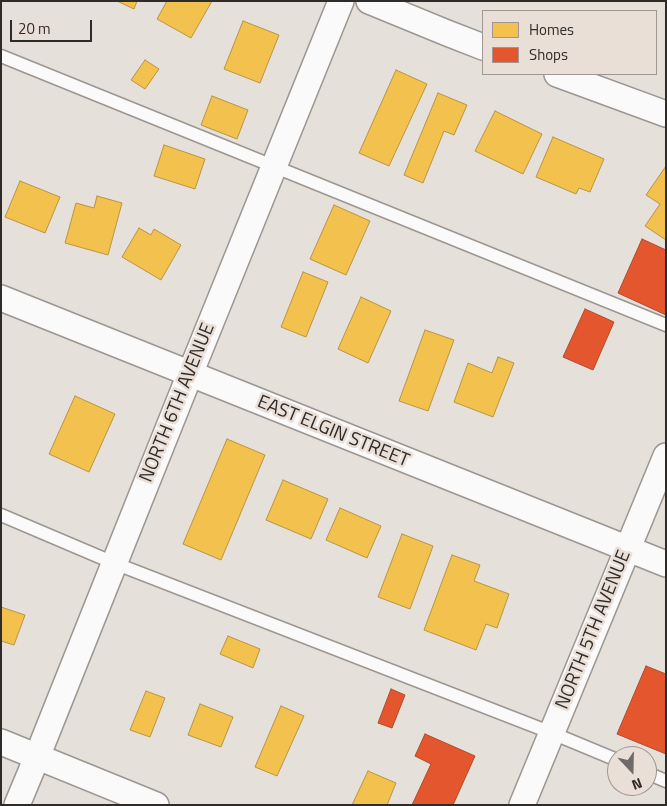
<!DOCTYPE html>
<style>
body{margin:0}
#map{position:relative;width:667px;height:806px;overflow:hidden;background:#e6e0db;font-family:"Titillium Web",sans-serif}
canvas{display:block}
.frame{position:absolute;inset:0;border:2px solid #2f2b28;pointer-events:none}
.legend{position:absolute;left:482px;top:10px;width:175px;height:65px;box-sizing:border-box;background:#eadfd7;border:1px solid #9f9791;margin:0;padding:6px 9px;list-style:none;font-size:15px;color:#2f2b28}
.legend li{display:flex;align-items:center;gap:10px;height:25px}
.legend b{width:25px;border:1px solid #9f9791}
.north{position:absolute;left:607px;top:746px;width:50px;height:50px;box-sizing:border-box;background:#eadfd7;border:1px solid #9f9791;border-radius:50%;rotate:159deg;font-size:14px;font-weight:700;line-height:20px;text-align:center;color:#2f2b28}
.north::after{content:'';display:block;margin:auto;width:18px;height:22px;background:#6f6a67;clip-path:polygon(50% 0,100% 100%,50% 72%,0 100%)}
.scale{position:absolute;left:10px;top:20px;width:82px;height:22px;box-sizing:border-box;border:2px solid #2f2b28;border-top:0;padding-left:6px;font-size:15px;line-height:18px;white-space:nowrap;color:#2f2b28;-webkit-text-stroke:4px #eadfd7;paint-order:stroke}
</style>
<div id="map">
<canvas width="667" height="806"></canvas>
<div class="frame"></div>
<ul class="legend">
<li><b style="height:14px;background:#f2c14e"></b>Homes</li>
<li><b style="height:14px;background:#e4572e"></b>Shops</li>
</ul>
<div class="north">N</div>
<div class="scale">20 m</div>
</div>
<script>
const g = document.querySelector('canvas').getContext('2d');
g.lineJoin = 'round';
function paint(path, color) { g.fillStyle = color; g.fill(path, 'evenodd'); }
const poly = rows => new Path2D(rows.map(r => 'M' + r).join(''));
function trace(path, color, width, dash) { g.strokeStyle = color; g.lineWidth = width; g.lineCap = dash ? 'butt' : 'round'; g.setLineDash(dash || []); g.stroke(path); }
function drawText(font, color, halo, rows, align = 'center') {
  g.font = font + ' "Titillium Web",sans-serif'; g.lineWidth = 5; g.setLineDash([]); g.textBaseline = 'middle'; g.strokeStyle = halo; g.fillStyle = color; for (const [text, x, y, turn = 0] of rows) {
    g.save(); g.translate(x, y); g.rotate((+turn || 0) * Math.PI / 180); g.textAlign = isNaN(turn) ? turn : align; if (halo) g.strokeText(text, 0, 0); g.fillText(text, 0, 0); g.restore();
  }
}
const homes = poly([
 [117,1,137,1,134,9,117,1],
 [167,1,212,1,191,38,157,19,167,1],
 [243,21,279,35,260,83,224,69,243,21],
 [145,60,159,69,145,89,131,80,145,60],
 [396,70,427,84,389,166,359,153,396,70],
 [438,93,467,105,454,135,444,131,423,183,404,175,438,93],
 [212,96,248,110,237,139,201,125,212,96],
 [495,111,542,134,523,174,475,151,495,111],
 [553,137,604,159,590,192,579,188,576,194,536,177,553,137],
 [164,145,205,159,195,189,154,176,164,145],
 [666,166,666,240,645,226,660,204,646,195,666,166],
 [20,181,60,197,45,233,5,217,20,181],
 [97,196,122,203,108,255,65,243,76,203,94,208,97,196],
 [334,205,370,221,346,275,310,259,334,205],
 [139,228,151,235,154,229,181,245,161,280,122,257,139,228],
 [303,272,328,282,306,337,281,327,303,272],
 [361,297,391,311,368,363,338,349,361,297],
 [425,330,454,340,428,411,399,401,425,330],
 [498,357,514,363,493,417,454,402,468,363,492,373,498,357],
 [75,396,115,414,89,472,49,454,75,396],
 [227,439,265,455,221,560,183,544,227,439],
 [283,480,328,499,311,539,266,520,283,480],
 [340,508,381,526,367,558,326,540,340,508],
 [402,534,433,546,410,609,378,597,402,534],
 [452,555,480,565,474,581,509,594,497,628,486,624,476,650,424,630,452,555],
 [1,607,25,615,14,645,1,641,1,607],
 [228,636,260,649,253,668,220,654,228,636],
 [146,691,165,698,150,737,130,730,146,691],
 [200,704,233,717,221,747,188,735,200,704],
 [281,706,304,716,277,776,255,767,281,706],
 [368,771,396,783,387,805,352,805,368,771]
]);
paint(homes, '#f2c14e');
trace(homes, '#b89443', 1);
const shops = poly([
 [642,239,666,250,666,315,618,293,642,239],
 [585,309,614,322,593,370,563,357,585,309],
 [646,666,666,674,666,754,617,734,646,666],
 [391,689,405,695,392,728,378,723,391,689],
 [425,734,475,756,453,805,412,805,431,764,415,756,425,734]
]);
paint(shops, '#e4572e');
trace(shops, '#ae4a2c', 1);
const lane = poly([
 [1,56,666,325],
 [1,515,114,563,552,733,617,760],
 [647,773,666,781]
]);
const street = poly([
 [369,1,447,33,483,47],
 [557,74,666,114],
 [1,298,666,564],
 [1,742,156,805],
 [17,805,37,757,190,374,341,1],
 [522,805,666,456]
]);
trace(lane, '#9b9692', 15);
trace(street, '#9b9692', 28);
trace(lane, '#fbfafa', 12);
trace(street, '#fbfafa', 25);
drawText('19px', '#2f2b28', '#eadfd7', [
 ["NORTH 6TH AVENUE",178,403,-68],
 ["EAST ELGIN STREET",333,432,22],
 ["NORTH 5TH AVENUE",594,630,-68]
]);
</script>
